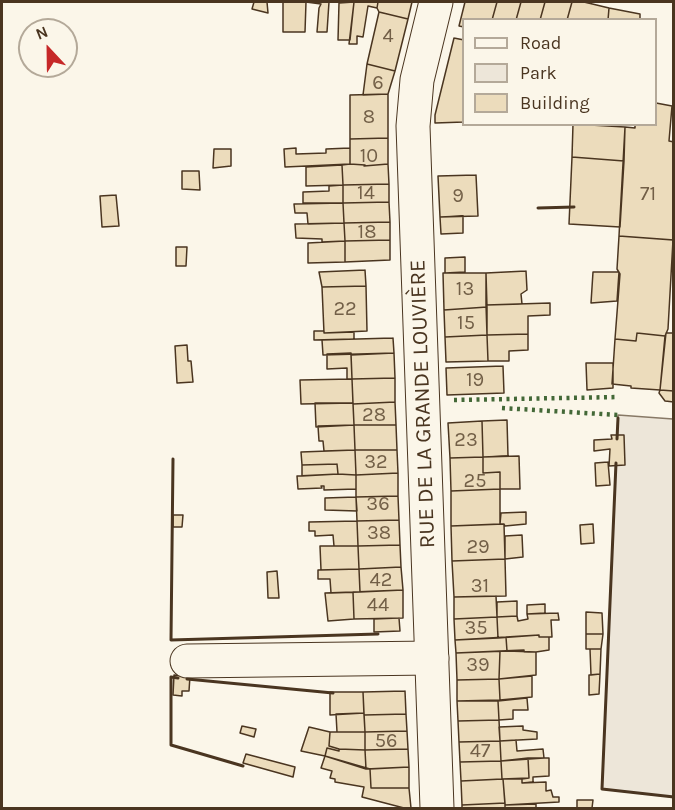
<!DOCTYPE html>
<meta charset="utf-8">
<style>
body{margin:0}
#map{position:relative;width:675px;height:810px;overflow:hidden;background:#fbf6e9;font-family:Karla,sans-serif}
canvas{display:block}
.frame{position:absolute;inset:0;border:3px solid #4a3520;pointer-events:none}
.legend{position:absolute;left:462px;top:18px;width:195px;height:108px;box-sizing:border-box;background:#fbf6e9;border:2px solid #b4a999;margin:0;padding:8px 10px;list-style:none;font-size:18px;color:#4a3520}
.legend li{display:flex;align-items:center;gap:12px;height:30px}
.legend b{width:30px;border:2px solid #b4a999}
.north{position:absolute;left:18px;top:18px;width:60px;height:60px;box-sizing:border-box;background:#fbf6e9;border:2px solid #b4a999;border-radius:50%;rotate:338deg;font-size:16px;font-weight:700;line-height:24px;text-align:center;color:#4a3520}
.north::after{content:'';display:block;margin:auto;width:21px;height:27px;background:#c62828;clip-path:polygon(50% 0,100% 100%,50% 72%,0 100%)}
</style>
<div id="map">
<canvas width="675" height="810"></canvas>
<div class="frame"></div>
<ul class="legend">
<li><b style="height:8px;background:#fbf6e9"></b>Road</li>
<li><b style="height:16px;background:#ede6d9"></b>Park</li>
<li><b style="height:16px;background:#ecdcbc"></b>Building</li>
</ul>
<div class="north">N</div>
</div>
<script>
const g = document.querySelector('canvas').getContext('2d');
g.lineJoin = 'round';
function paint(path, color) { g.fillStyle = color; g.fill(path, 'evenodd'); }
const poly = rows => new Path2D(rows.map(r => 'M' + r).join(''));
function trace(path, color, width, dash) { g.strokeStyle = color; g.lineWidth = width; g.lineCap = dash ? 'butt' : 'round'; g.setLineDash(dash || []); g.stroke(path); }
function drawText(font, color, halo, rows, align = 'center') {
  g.font = font + ' Karla,sans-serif'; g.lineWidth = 4.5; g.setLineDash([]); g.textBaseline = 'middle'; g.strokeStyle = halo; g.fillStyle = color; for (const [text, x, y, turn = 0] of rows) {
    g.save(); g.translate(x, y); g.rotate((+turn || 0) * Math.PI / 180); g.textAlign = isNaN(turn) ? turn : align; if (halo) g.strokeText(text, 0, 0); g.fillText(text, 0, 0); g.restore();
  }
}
const green = poly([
 [618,415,673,419,673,797,602,789,618,415]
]);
paint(green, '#ede6d9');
trace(green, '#887966', 1.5);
const building = poly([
 [254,2,267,2,268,13,252,9,254,2],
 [283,2,306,2,305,32,283,32,283,2],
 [306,2,329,2,327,32,317,32,319,8,321,4,306,2],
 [354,2,378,2,377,8,368,6,363,37,357,36,357,44,349,44,354,2],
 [378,2,412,2,408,19,379,12,377,8,378,2],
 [465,2,497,2,492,20,464,20,464,27,459,26,465,2],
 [497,2,521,2,516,20,492,20,497,2],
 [521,2,545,2,540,20,516,20,521,2],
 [545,2,572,2,567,20,540,20,545,2],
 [572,2,584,2,609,8,608,20,567,20,572,2],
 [339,3,354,2,350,40,338,40,339,3],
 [609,8,640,14,640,20,608,20,609,8],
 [379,12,408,19,395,71,367,64,379,12],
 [454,38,464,40,464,122,435,123,435,115,454,38],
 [367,64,395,71,388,94,363,95,367,64],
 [388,94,388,138,350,139,350,95,388,94],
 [656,103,672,106,669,141,674,142,674,240,619,236,625,127,635,128,635,124,656,124,656,103],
 [573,124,625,127,624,161,572,157,573,124],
 [388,138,388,164,364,166,365,165,350,164,350,139,388,138],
 [296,148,296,154,326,153,326,149,350,148,350,164,285,167,284,149,296,148],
 [214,149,231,149,231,166,213,168,214,149],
 [572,157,624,161,620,227,569,224,572,157],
 [350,164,365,165,364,166,388,164,389,184,343,185,342,165,350,164],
 [342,165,343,185,306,186,306,167,342,165],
 [182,171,199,171,200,190,182,189,182,171],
 [476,175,478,216,440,217,438,176,476,175],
 [389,184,389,202,343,203,343,185,389,184],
 [343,185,343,203,303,203,303,192,329,191,329,186,343,185],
 [116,195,119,226,102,227,100,196,116,195],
 [389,202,390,222,344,223,343,203,389,202],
 [343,203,344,223,308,224,307,213,295,213,294,204,343,203],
 [463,216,463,233,441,234,440,217,463,216],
 [390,222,390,240,345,241,344,223,390,222],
 [344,223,345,241,322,242,322,239,296,238,295,224,344,223],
 [619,236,673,240,668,329,665,336,637,333,636,341,615,339,620,274,617,269,619,236],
 [390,240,390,260,345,262,345,241,390,240],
 [345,241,345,262,308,263,308,243,345,241],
 [176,247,187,247,186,266,176,266,176,247],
 [465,257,465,272,445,273,445,258,465,257],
 [365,270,366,286,322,287,319,272,365,270],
 [526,271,527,290,521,294,522,304,486,305,486,273,526,271],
 [593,272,619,272,617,301,591,303,593,272],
 [443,273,486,273,487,307,444,310,443,273],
 [366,286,367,331,324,333,322,287,366,286],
 [550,303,550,315,528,316,528,334,487,335,486,305,550,303],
 [487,307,487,335,445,337,444,310,487,307],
 [314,331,324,331,324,333,354,332,354,339,314,340,314,331],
 [637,333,665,336,660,390,631,388,631,386,612,384,615,339,636,341,637,333],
 [666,333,674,333,674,391,660,390,666,333],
 [528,334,528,350,509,351,509,361,488,361,487,335,528,334],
 [487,335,488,361,446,362,445,337,487,335],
 [393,338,394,353,323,355,322,340,393,338],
 [187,345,188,361,191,361,193,382,177,383,175,346,187,345],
 [351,353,352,379,347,379,347,368,327,369,327,354,351,353],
 [394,353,395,378,352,379,351,355,394,353],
 [586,363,613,363,613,388,587,390,586,363],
 [503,366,504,393,447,395,446,368,503,366],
 [395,378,395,402,353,404,352,379,395,378],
 [352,379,353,403,301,404,300,380,352,379],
 [660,390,674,391,674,402,665,401,659,393,660,390],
 [395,402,396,425,354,425,353,404,395,402],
 [315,403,353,403,354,425,316,427,315,403],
 [507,420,508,456,483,457,482,421,507,420],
 [482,421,483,457,450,458,448,423,482,421],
 [354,425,396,425,397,450,355,450,354,425],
 [354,425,355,450,324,451,323,441,319,441,318,426,354,425],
 [611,435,624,435,625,465,609,466,610,449,594,451,594,440,612,439,611,435],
 [355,450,397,450,398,473,356,475,355,450],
 [355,450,356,475,338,474,337,464,302,465,301,452,355,450],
 [519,456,520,489,500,489,500,472,483,473,483,457,519,456],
 [483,457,483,473,500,472,500,489,451,491,450,458,483,457],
 [608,462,610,485,596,486,595,463,608,462],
 [337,464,338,474,302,476,302,465,337,464],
 [398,473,398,496,356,497,356,475,398,473],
 [338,474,356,475,356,489,324,490,324,486,321,486,322,488,298,489,297,476,338,474],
 [500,489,500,524,451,526,451,491,500,489],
 [398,496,399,520,357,521,356,497,398,496],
 [356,497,357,511,325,510,325,498,356,497],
 [526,512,526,524,505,526,504,524,500,524,501,513,526,512],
 [173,515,183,515,182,527,173,527,173,515],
 [399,520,400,545,358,546,357,521,399,520],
 [357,521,358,546,334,546,333,535,315,536,315,531,309,531,309,522,357,521],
 [504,524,505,559,452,561,451,526,504,524],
 [593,524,594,543,581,544,580,525,593,524],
 [522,535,523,557,505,559,505,536,522,535],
 [400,545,401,567,359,569,358,546,400,545],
 [320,546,358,546,359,569,321,570,320,546],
 [505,559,506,596,454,597,452,561,505,559],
 [401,567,403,590,360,592,359,569,401,567],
 [359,569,360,592,331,593,330,579,318,579,318,570,359,569],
 [277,571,279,598,268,598,267,572,277,571],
 [403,590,403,618,354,619,353,592,403,590],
 [353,592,354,619,328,621,325,593,353,592],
 [496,596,497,617,454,619,454,597,496,596],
 [517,601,517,616,497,617,497,602,517,601],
 [545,604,545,613,527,614,527,605,545,604],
 [586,612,602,613,603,634,586,634,586,612],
 [558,613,559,620,551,620,552,637,539,637,539,635,498,638,497,617,517,616,518,621,528,619,527,614,558,613],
 [497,617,498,638,455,640,454,619,497,617],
 [399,618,400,631,374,632,374,619,399,618],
 [586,634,603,634,601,649,586,649,586,634],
 [539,635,539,637,549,637,549,650,536,652,507,651,506,637,539,635],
 [506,637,507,651,456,653,455,640,506,637],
 [590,649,601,649,600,674,591,675,590,649],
 [524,650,524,652,536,652,536,675,499,679,500,651,524,650],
 [500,651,499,679,457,680,456,653,500,651],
 [600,674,599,694,589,695,589,675,600,674],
 [174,675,190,676,189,691,182,691,182,696,173,695,174,675],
 [532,676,532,697,500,700,499,679,532,676],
 [499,679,500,700,457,701,457,680,499,679],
 [405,691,406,714,364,715,363,692,405,691],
 [330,692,363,692,364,713,330,715,330,692],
 [527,698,528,710,513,710,513,719,499,720,498,701,527,698],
 [457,701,498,701,499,720,458,721,457,701],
 [364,713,365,732,337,732,336,714,364,713],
 [406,714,407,731,365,732,364,715,406,714],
 [499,720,500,741,459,742,458,721,499,720],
 [242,726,256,729,254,737,240,733,242,726],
 [523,726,523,730,537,732,537,739,500,741,499,727,523,726],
 [309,727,330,732,329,746,339,749,339,751,327,748,325,756,301,751,309,727],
 [407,731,408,749,365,750,365,732,407,731],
 [330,732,365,732,365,750,339,749,329,746,330,732],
 [516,740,517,751,543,749,544,758,501,761,500,741,516,740],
 [500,741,501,761,460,762,459,742,500,741],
 [327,748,339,751,339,749,365,750,366,769,325,756,327,748],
 [408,749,409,767,366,769,365,750,408,749],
 [246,754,295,767,293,777,243,763,246,754],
 [325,756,370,769,371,788,409,788,411,808,404,808,362,797,364,787,335,782,335,779,330,778,332,771,321,768,325,756],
 [528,758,529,778,502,779,501,761,528,758],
 [528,758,549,758,549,776,533,777,533,782,522,783,522,779,529,778,528,758],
 [501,761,502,779,461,781,460,762,501,761],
 [409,767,409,788,371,788,370,769,409,767],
 [503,779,522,779,522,783,546,782,546,791,551,790,553,797,559,797,559,802,505,805,503,779],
 [503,779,505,803,462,805,461,781,503,779],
 [577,800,593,800,592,808,577,808,577,800],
 [505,803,505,808,462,808,462,805,505,803],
 [536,804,536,808,505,808,505,805,536,804]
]);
paint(building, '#ecdcbc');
trace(building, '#4a3520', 1.5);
const minor = poly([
 [187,661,432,658]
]);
const major = poly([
 [436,2,417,80,413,126,437,808]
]);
trace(minor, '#4a3520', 35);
trace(major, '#4a3520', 35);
trace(minor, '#fbf6e9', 33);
trace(major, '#fbf6e9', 33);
trace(poly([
 [454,400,619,397],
 [502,408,618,415]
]), '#436837', 4.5, [3, 4.5]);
trace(poly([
 [538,208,574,207],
 [617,439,618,418],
 [173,459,171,640,378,634],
 [616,463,602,789,674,797],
 [178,678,171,677,171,745,243,766],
 [187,679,333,693]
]), '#4a3520', 3);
drawText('20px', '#725f47', null, [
 ["4",388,36],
 ["6",378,83],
 ["8",369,117],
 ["10",369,156],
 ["14",366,193],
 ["71",648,194],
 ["9",458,196],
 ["18",367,232],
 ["13",465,289],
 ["22",345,309],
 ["15",466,323],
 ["19",475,380],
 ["28",374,415],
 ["23",466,440],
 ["32",376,462],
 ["25",475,481],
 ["36",378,504],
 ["38",379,533],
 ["29",478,547],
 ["42",381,580],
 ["31",480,586],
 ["44",378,605],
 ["35",476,628],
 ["39",478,665],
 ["56",386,741],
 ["47",480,751]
]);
drawText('22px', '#4a3520', '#fbf6e9', [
 ["RUE DE LA GRANDE LOUVIÈRE",423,404,-92]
]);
</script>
